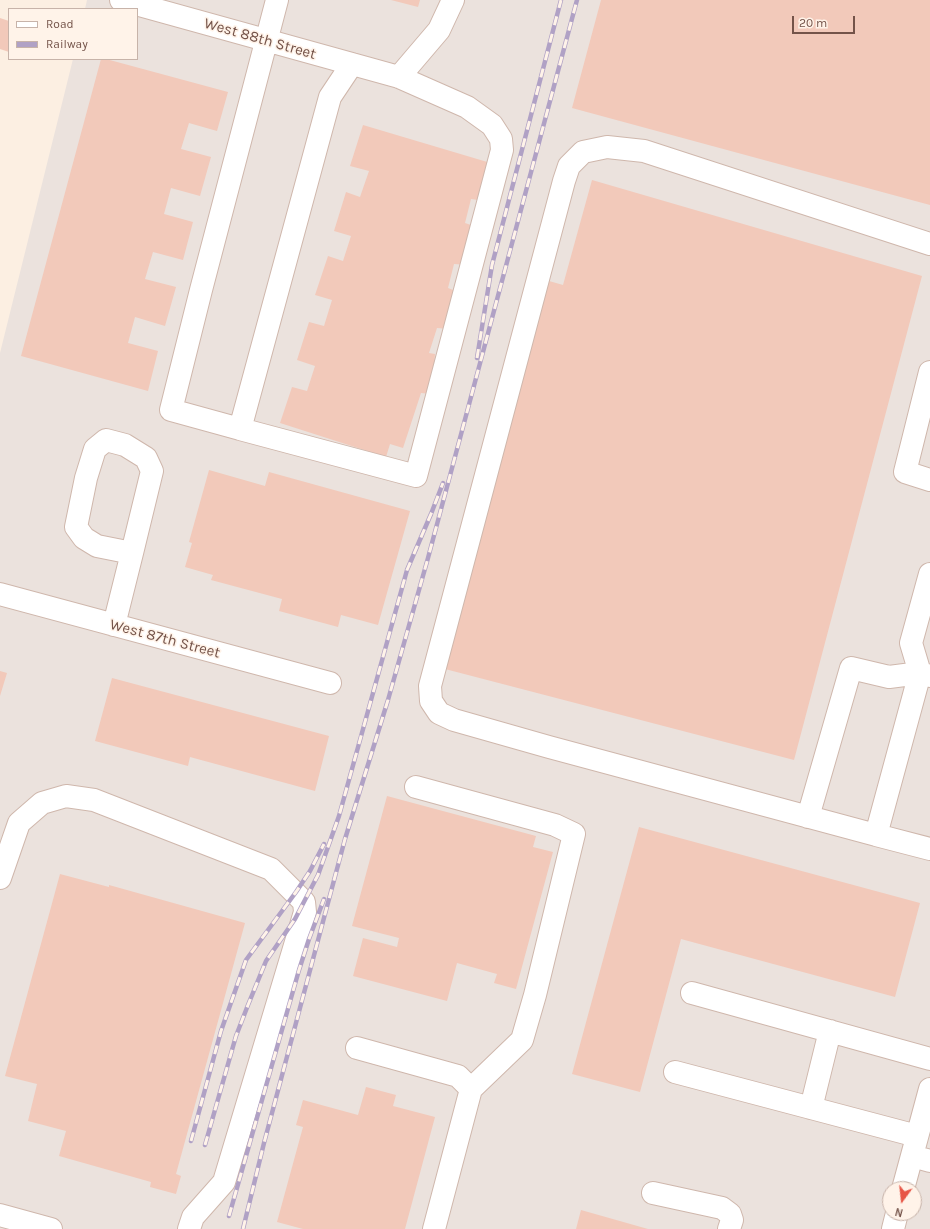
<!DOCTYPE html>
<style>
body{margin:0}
#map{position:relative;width:930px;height:1229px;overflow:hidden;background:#fcefe2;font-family:Karla,sans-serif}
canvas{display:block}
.legend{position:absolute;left:8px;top:8px;width:130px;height:52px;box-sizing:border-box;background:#fff3e9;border:1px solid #c7b3a9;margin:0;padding:5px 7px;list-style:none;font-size:12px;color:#745349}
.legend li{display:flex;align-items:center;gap:8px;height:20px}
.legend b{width:20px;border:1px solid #c7b3a9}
.north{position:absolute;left:882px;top:1181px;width:40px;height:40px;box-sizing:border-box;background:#fff3e9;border:1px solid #c7b3a9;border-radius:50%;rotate:195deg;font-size:11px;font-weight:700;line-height:16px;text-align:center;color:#745349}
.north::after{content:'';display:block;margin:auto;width:14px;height:18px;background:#e75647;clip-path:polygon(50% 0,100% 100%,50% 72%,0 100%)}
.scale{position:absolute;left:792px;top:16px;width:63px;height:18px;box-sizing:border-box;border:2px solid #745349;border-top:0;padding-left:5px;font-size:12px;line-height:14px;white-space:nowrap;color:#745349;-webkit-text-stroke:3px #fff3e9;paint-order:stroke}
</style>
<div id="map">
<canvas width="930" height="1229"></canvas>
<ul class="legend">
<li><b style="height:5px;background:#fff"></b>Road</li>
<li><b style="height:5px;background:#b0a1c5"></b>Railway</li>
</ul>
<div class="north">N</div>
<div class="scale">20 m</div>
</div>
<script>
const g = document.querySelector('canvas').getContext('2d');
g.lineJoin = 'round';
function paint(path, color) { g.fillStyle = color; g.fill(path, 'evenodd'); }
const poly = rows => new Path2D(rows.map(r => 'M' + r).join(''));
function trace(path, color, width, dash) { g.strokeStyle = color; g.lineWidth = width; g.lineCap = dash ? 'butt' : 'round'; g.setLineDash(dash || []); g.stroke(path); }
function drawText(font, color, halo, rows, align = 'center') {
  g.font = font + ' Karla,sans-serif'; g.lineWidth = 3; g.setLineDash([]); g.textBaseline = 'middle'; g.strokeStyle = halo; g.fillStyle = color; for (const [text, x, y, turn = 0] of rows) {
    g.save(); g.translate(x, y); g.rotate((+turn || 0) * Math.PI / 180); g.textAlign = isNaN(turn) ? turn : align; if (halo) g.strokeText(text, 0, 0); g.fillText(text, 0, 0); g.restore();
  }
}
paint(poly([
 [87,0,930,0,930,1229,0,1229,0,353,73,59,137,59,137,9,85,9],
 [890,1189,914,1189,914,1213,890,1213]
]), '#ebe2dd');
paint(poly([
 [391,0,420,0,418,7],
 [601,0,930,0,930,205,572,108],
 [0,18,9,21,9,52,0,49],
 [101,59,106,59,228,92,217,131,189,123,181,149,211,157,200,196,171,188,164,214,193,222,183,260,153,252,145,279,176,287,165,326,135,317,128,343,158,351,148,391,21,356],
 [363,125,494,164,485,201,471,199,465,223,471,225,468,265,454,264,448,288,453,290,449,329,437,328,429,353,435,354,432,394,421,393,403,448,390,444,386,457,280,423,292,387,307,391,315,366,297,360,309,322,324,326,332,300,315,295,328,256,343,261,351,236,334,231,346,192,360,197,369,171,350,166],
 [592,180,922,276,794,760,445,669,549,281,563,285],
 [209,470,265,486,269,472,410,511,378,625,341,615,338,627,279,611,282,599,211,580,213,575,185,567,192,543,189,542],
 [0,671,7,673,0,696],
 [112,678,329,736,315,791,190,757,188,766,95,741],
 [387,796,536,836,533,847,553,852,516,989,494,983,497,974,457,963,447,1001,353,976,363,938,397,947,399,938,352,926],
 [639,827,920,903,895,997,681,939,640,1092,572,1074],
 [60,874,109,887,109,885,245,923,176,1174,181,1176,176,1194,150,1187,151,1182,59,1156,66,1131,28,1121,37,1084,5,1076],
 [366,1087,396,1095,393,1106,435,1117,405,1229,303,1229,277,1222,303,1127,296,1125,303,1100,358,1115],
 [581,1210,648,1229,576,1229]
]), '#f2c9ba');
const minor = poly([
 [121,0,399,77,467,107,492,125,501,139,502,150,416,476,240,429],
 [277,0,201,290,171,410,240,429,330,97,352,64],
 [399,77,439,30,453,0],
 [930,372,905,472,930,480],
 [0,594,330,683],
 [114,625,132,553,152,471,146,458,125,445,106,440,95,449,86,478,76,527,84,538,97,546,132,553],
 [930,676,920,673,876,835,930,849],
 [416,787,555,825,574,834,535,995,522,1040,471,1089],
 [808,817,851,668,889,677,920,673,911,643,930,574],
 [876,835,549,747,454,720,439,713,431,701,430,686,564,181,569,166,583,152,607,147,644,151,930,244],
 [0,878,19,823,42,803,66,796,94,800,271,869,304,902,305,912,224,1182,193,1217,189,1229],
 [692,993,930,1059],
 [357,1048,458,1076,471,1089,434,1229],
 [675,1072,917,1136],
 [811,1108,830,1031],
 [912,1156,930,1161],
 [903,1189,930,1089],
 [653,1193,722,1208,730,1214,732,1220,729,1229],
 [0,1215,51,1229],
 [893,1229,897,1213]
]);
trace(minor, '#cfb7ac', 24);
trace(minor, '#fff', 22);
const rail = poly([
 [477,358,492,265,561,0],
 [191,1141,221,1031,246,960,296,892,310,871,324,844],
 [205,1145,236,1036,248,1005,266,961,295,919,318,875,339,816,407,570,431,514,443,483],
 [229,1216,299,970,309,939,324,899],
 [243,1229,264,1143,345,839,388,700,428,558,577,0]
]);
trace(rail, '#b0a1c5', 4.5);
trace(rail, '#fff3e9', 3, [9]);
drawText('15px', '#745349', '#fff3e9', [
 ["West 88th Street",260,39,16],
 ["West 87th Street",165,639,15]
]);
</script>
